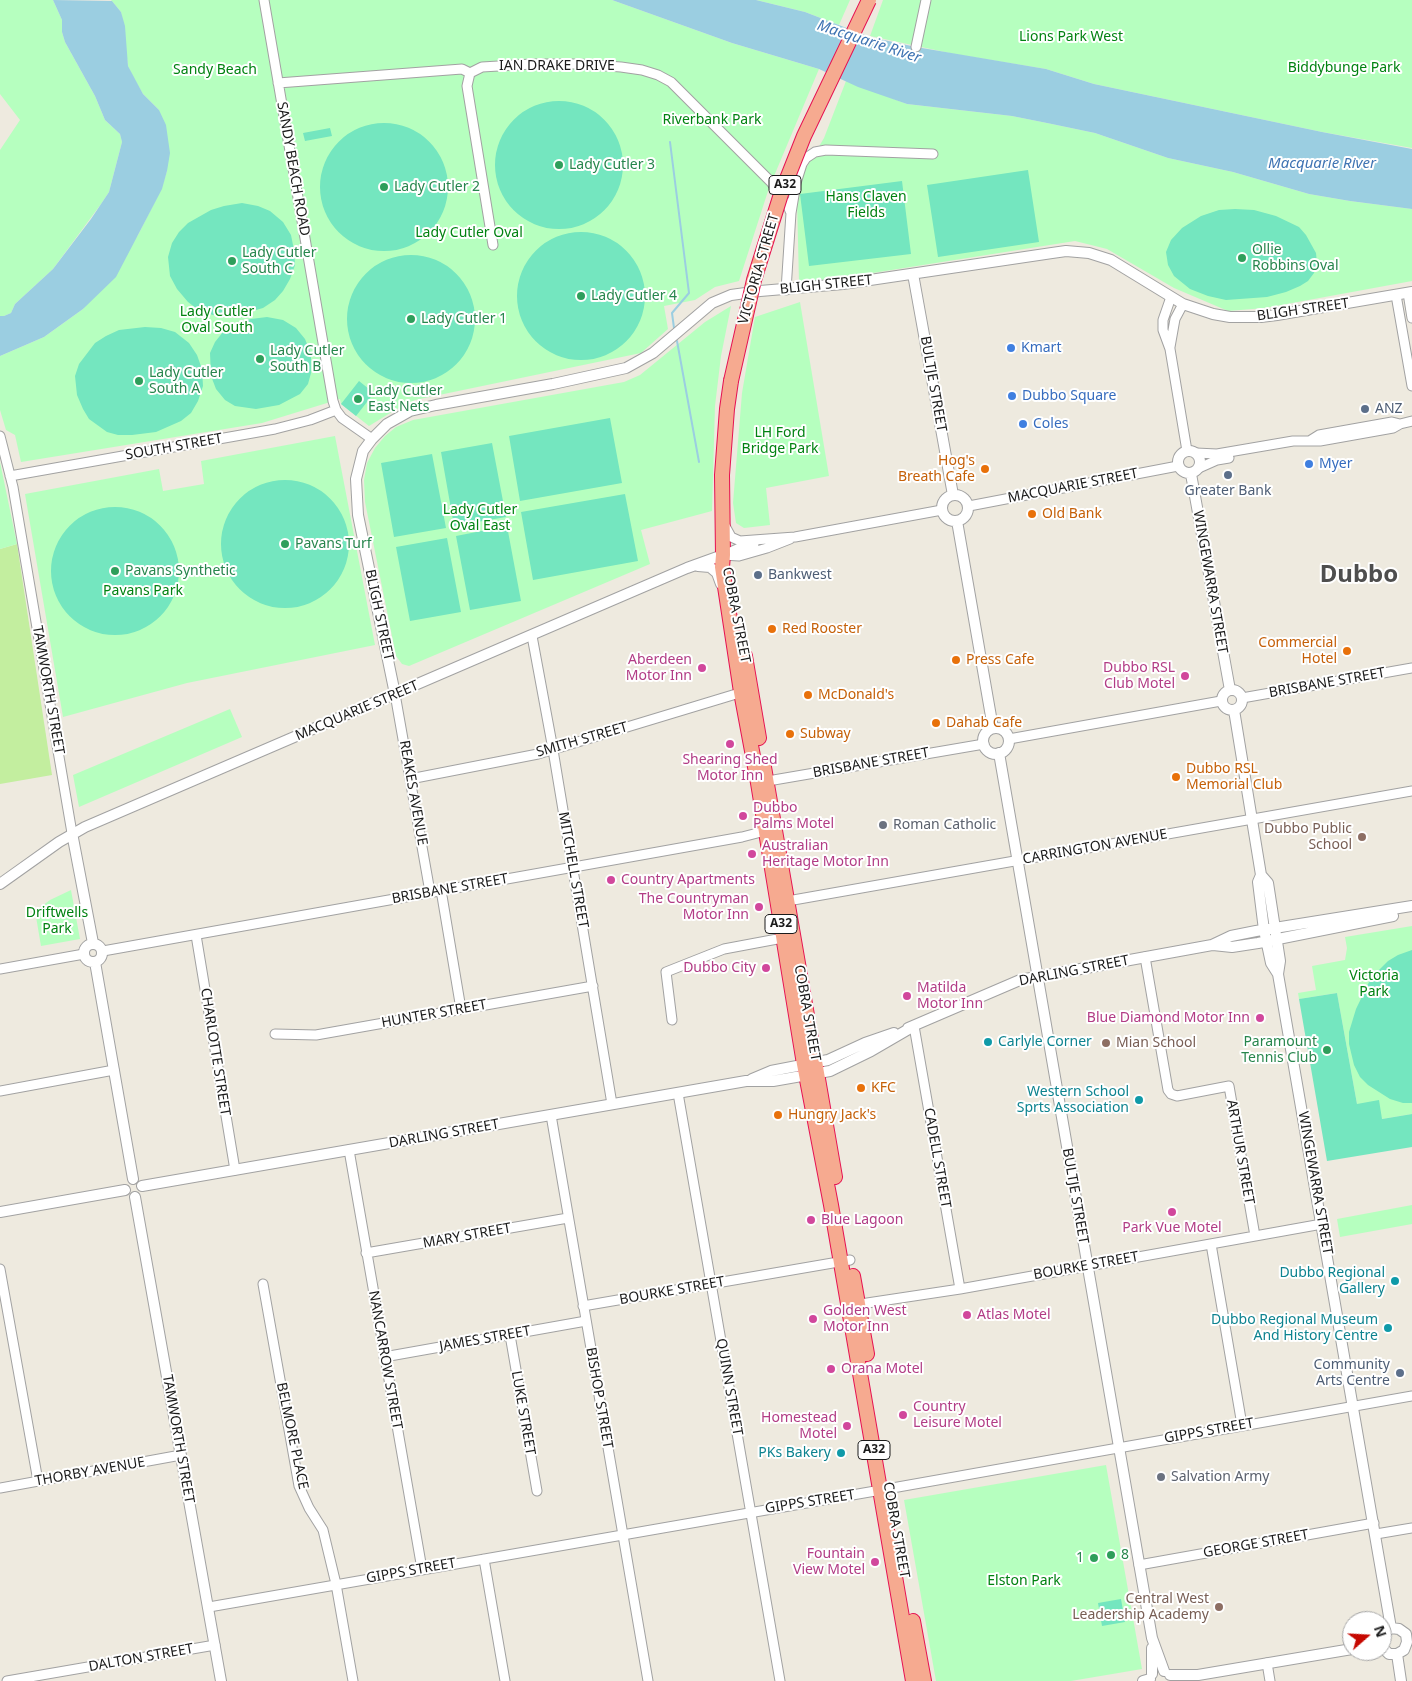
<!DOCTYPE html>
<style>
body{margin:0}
#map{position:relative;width:1412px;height:1681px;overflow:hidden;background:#eeeadf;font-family:"Noto Sans",sans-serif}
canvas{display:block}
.north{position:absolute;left:1342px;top:1611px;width:50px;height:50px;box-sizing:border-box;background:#fff;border:1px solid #a4a4a4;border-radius:50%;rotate:71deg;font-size:14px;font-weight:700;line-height:20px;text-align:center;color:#1b1b1b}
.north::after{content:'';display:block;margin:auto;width:18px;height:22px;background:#c60800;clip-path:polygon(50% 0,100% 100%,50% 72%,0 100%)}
</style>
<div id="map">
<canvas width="1412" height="1681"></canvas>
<div class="north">N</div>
</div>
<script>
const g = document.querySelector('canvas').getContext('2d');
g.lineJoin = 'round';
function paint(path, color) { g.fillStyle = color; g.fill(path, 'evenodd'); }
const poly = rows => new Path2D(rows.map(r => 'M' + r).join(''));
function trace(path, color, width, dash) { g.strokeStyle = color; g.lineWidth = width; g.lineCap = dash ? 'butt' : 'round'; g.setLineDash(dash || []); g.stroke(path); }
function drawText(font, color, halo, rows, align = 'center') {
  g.font = font + ' "Noto Sans",sans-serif'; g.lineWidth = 4; g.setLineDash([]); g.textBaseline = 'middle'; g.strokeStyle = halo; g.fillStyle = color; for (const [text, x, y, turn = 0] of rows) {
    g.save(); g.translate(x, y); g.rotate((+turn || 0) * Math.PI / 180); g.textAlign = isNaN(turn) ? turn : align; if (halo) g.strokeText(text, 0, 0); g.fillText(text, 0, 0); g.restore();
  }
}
paint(poly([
 [17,544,52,775,0,784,0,549]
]), '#c3ee9f');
paint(poly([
 [0,0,53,0,62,20,62,32,65,42,95,96,105,120,120,134,122,142,109,192,101,204,53,269,15,304,11,313,4,316,0,316,0,150,20,120,0,94],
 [111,0,612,0,732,43,819,69,769,188,739,281,715,287,695,300,664,306,668,329,641,353,415,400,395,410,369,426,341,404,340,399,262,423,21,462,15,435,6,430,0,410,0,356,44,337,83,309,138,235,161,189,167,171,159,110,143,94,133,77,128,66,121,12],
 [756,0,850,0,839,25,805,12],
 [883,0,1412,0,1412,148,1322,132,1094,84,1046,69,954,54,870,36],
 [846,81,907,104,1012,116,1047,123,1095,133,1168,158,1233,172,1309,194,1350,201,1412,209,1412,281,1265,308,1228,311,1174,288,1107,249,1075,241,841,278,799,282,797,201,802,175,824,138],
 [800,302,829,476,766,488,770,525,744,528,736,523,733,503,742,393,755,317],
 [731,306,721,356,715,406,712,511,641,530,650,564,409,666,402,664,396,656,365,502,364,480,367,463,375,448,385,436,396,427,413,420,624,382,640,375,705,322],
 [335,436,375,645,187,683,63,717,25,494,159,469,163,491,204,484,201,461],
 [0,462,17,544,0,549],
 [230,709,242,737,79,807,73,775],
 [71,890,80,939,41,946,35,911,50,900],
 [1412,926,1412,1114,1382,1119,1357,1104,1337,993,1299,999,1298,993,1316,990,1312,966,1345,960,1347,948,1345,937],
 [1412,1205,1412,1224,1340,1237,1337,1219],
 [1106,1465,1142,1669,1071,1681,936,1681,904,1500]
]), '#b6ffbf');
paint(poly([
 '495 165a64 64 0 1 1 128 0a64 64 0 1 1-128 0Z',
 '320 187a64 64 0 1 1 128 0a64 64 0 1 1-128 0Z',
 [330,128,332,136,305,141,303,133],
 [1028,170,1039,242,938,257,927,185],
 [902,181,911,254,809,266,800,194],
 [242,203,258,206,270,211,283,222,291,235,294,250,295,265,290,279,283,291,275,300,263,308,238,315,213,315,200,311,188,302,177,289,170,276,168,257,172,243,179,232,188,223,211,210,224,206],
 [1235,209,1254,210,1276,216,1299,227,1306,235,1316,253,1317,263,1314,273,1308,281,1300,286,1286,292,1267,297,1226,300,1208,296,1190,289,1174,276,1168,265,1166,252,1171,240,1182,228,1201,216,1219,210],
 '517 296a64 64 0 1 1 128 0a64 64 0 1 1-128 0Z',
 '347 319a64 64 0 1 1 128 0a64 64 0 1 1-128 0Z',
 [267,317,283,320,296,328,305,339,311,354,311,373,308,384,300,394,279,405,256,409,235,406,225,400,216,389,211,376,210,353,215,342,223,332,238,323,251,319],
 [145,327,161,328,175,332,189,343,197,355,202,369,203,386,198,401,191,413,181,421,156,432,132,435,118,435,107,432,89,419,83,409,77,395,75,376,79,364,95,343,106,336,119,330],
 [359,381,374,393,356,416,341,404],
 [610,418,622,483,520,501,509,436],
 [492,443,506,517,454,526,441,452],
 [432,454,446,528,394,537,381,463],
 '221 544a64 64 0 1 1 128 0a64 64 0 1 1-128 0Z',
 [625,494,638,561,533,580,521,512],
 '51 571a64 64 0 1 1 128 0a64 64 0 1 1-128 0Z',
 [507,526,521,601,470,610,456,536],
 [447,538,461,612,410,621,396,547],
 [1412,950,1412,1103,1403,1103,1390,1099,1368,1085,1360,1077,1354,1065,1349,1044,1349,1032,1356,1009,1371,978,1388,961,1398,955],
 [1337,993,1357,1104,1379,1100,1382,1119,1412,1114,1412,1147,1327,1161,1299,999],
 [1121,1599,1125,1622,1102,1626,1098,1603]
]), '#74e6bf');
paint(poly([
 [53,0,112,1,121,12,125,26,128,66,143,94,159,110,166,125,170,153,167,171,162,189,116,277,83,309,44,337,0,356,0,316,4,316,11,313,15,304,53,269,91,219,109,192,122,142,120,134,105,120,95,96,65,42,62,32,62,20],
 [612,0,756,0,805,12,870,37,916,47,1046,69,1094,84,1322,132,1412,149,1412,209,1350,201,1309,194,1233,172,1168,158,1095,133,1047,123,1012,116,907,104,858,87,819,69,732,43]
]), '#9bcee1');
trace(poly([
 [670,142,689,293,672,313,674,328],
 [677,341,699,462]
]), '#9bcee1', 2);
const minor = poly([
 [264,0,333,401,336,410,342,418,372,439],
 [916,47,926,0],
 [470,73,467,86,493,245],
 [278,83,462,69,470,73,482,67,532,64,579,64,621,67,642,70,658,75,671,82,771,182,787,204,791,213],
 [786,290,791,213,796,183,802,164,806,158,815,152,826,150,933,154],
 [1408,293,1412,318],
 [1396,295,1412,386],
 [1171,297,1163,320,1163,330,1170,349,1187,451],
 [1170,347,1175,319,1183,304],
 [0,436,13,487,72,833],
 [1311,440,1319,435,1392,422,1400,424],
 [1196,453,1217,454,1293,441,1320,441,1393,428,1400,424,1412,421],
 [1199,468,1217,460,1229,458],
 [10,476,275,429,310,420,336,410],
 [969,506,1178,466],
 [725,526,731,537,740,541,795,537,942,510],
 [726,554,737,549,754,544],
 [723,555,739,556,767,548,790,539],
 [532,636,552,744,612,1104],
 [395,694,430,892],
 [1242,698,1412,668],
 [1009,739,1221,701],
 [410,779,538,754,746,691],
 [762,782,984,744],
 [441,890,461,1009],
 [782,902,1412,791],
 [196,935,235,1170],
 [103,951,742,837,769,830],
 [1145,957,1168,1090,1171,1094,1177,1096,1229,1086,1255,1236],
 [0,969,84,954],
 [672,1020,666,972,724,949,788,937],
 [914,1026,960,1289],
 [275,1034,316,1035,593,986],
 [0,1091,114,1070],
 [678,1093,780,1681],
 [551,1115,648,1681],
 [349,1150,422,1569],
 [1211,1244,1242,1425],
 [366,1253,568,1218],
 [0,1269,38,1481],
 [263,1284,299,1486,309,1508,323,1530,336,1584,353,1681],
 [854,1305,960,1289,1322,1224],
 [583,1306,850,1260],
 [510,1335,537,1491],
 [384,1357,586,1321],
 [0,1488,181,1455],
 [1376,1534,1412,1528],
 [484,1559,505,1681],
 [1139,1565,1374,1523],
 [209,1607,881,1490,1412,1396],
 [1267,1663,1270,1681],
 [7,1681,215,1645]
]);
const tertiary = poly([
 [913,274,953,495],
 '1178 462a11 11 0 1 1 22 0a11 11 0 1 1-22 0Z',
 [1191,474,1230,690],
 '942 508a13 13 0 1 1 26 0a13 13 0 1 1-26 0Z',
 [957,521,993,728],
 [698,566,710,567,717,573,721,584],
 '1222 700a10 10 0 1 1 20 0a10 10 0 1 1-20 0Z',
 [395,694,358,515,356,479,363,451,372,439,387,424,410,411,436,405,553,384,626,368,653,353,712,303,731,295,760,291,843,284,1052,253,1066,251,1089,253,1111,260,1183,304,1213,314,1230,317,1261,317,1277,315,1412,292],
 [1234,710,1261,875,1258,882,1264,930,1271,963,1278,974],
 '983 741a13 13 0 1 1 26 0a13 13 0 1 1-26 0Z',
 [999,753,1152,1638,1164,1671],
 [72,833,93,943],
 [1261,875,1268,883,1280,961,1278,974,1391,1628],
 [0,884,59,842,85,827,687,568,723,555],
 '84 953a9 9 0 1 1 18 0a9 9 0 1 1-18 0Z',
 [1213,945,1232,947,1258,943,1393,916],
 [95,962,133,1179],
 [908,1028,1020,980,1212,945,1231,936,1256,931,1412,906],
 [752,1079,771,1071,828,1060,865,1043,894,1033],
 [142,1186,746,1081,773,1081,830,1071,871,1051,914,1026],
 [135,1197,221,1681],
 [0,1212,125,1190],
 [1382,1635,1391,1628,1399,1629,1406,1634,1407,1642,1404,1650,1397,1654,1389,1654,1382,1647],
 [1152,1648,1152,1674],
 [1397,1654,1401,1681],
 [1170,1675,1198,1675,1352,1649],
 [1143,1681,1150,1679]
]);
const trunk = poly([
 [731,381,727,409,722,475,723,555,722,567,741,692,758,783,804,1064,831,1205,913,1681],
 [745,656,759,738],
 [764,767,835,1177],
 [853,1276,867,1354],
 [913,1621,924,1681]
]);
trace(minor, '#a2a2a2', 11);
trace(tertiary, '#a2a2a2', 12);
trace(trunk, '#e61252', 16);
trace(minor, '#fff', 9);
trace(tertiary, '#fff', 10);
trace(trunk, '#f6aa90', 14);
const trunkBridge = poly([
 [731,381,754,280,781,194,804,136,869,0]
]);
trace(trunkBridge, '#e61252', 16, []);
trace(trunkBridge, '#f6aa90', 14);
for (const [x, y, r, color] of [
 [559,165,5,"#2e9e5b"],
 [384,187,5,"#2e9e5b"],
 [1242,258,5,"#2e9e5b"],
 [232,261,5,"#2e9e5b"],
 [581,296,5,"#2e9e5b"],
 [411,319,5,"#2e9e5b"],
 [1011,348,5,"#3f7fe0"],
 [260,359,5,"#2e9e5b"],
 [139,381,5,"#2e9e5b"],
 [1012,396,5,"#3f7fe0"],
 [358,399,5,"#2e9e5b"],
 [1365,409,5,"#5c6f8a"],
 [1023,424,5,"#3f7fe0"],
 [1309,464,5,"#3f7fe0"],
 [985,469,5,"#e8710a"],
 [1228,475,5,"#5c6f8a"],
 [1032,514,5,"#e8710a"],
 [285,544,5,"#2e9e5b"],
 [115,571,5,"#2e9e5b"],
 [758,575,5,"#5c6f8a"],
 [772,629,5,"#e8710a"],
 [1347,651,5,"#e8710a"],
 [956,660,5,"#e8710a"],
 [702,668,5,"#d1479c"],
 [1185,676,5,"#d1479c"],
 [808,695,5,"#e8710a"],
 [936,723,5,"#e8710a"],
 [790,734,5,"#e8710a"],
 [730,744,5,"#d1479c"],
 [1176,777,5,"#e8710a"],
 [743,816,5,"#d1479c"],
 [883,825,5,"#6b7280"],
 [1362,837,5,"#8d6e63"],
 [752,854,5,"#d1479c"],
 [611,880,5,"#d1479c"],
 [759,907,5,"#d1479c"],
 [766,968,5,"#d1479c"],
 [907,996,5,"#d1479c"],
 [1260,1018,5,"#d1479c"],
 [988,1042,5,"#0f9aa8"],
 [1106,1043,5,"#8d6e63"],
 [1327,1050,5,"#2e9e5b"],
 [861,1088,5,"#e8710a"],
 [1139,1100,5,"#0f9aa8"],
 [778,1115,5,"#e8710a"],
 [1172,1212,5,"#d1479c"],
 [811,1220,5,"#d1479c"],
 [1395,1281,5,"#0f9aa8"],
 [967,1315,5,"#d1479c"],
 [813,1319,5,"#d1479c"],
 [1388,1328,5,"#0f9aa8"],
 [831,1369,5,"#d1479c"],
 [1400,1373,5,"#5c6f8a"],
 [903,1415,5,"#d1479c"],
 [847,1426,5,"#d1479c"],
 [841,1453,5,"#0f9aa8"],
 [1161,1477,5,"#6b7280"],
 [1111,1555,5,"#2e9e5b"],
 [1094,1558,5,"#2e9e5b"],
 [875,1562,5,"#d1479c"],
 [1219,1607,5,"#8d6e63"]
]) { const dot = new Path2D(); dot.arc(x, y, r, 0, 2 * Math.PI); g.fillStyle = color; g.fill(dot); trace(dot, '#fff', 2); }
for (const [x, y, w] of [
 [785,185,32],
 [781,924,32],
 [874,1450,32]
]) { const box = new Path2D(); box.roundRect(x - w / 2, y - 9.5, w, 19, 4); g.fillStyle = '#fff'; g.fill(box); trace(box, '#1b1b1b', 1); }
drawText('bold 12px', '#1b1b1b', null, [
 ["A32",785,185],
 ["A32",781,924],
 ["A32",874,1450]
]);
drawText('14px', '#018211', '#fff', [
 ["Lions Park West",1071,37],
 ["Biddybunge Park",1344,68],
 ["Sandy Beach",215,70],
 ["Riverbank Park",712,120],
 ["Hans Claven",866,197],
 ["Fields",866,213],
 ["Lady Cutler Oval",469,233],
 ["Lady Cutler",217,312],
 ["Oval South",217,328],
 ["LH Ford",780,433],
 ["Bridge Park",780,449],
 ["Lady Cutler",480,510],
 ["Oval East",480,526],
 ["Pavans Park",143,591],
 ["Driftwells",57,913],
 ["Park",57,929],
 ["Victoria",1374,976],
 ["Park",1374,992],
 ["Elston Park",1024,1581]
]);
drawText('14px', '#1b1b1b', '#fff', [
 ["IAN DRAKE DRIVE",557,66],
 ["SANDY BEACH ROAD",293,169,80],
 ["VICTORIA STREET",759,269,-74],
 ["BLIGH STREET",826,285,-6],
 ["BLIGH STREET",1303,310,-8],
 ["BULTJE STREET",933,384,80],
 ["SOUTH STREET",174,447,-10],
 ["MACQUARIE STREET",1073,486,-11],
 ["WINGEWARRA STREET",1210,582,80],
 ["BLIGH STREET",379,615,78],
 ["COBRA STREET",736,615,79],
 ["BRISBANE STREET",1327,683,-10],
 ["TAMWORTH STREET",48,690,80],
 ["MACQUARIE STREET",357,711,-23],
 ["SMITH STREET",582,740,-16],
 ["BRISBANE STREET",871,763,-10],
 ["REAKES AVENUE",413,793,80],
 ["CARRINGTON AVENUE",1095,847,-10],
 ["MITCHELL STREET",573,870,80],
 ["BRISBANE STREET",450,889,-10],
 ["DARLING STREET",1074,971,-11],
 ["COBRA STREET",807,1013,80],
 ["HUNTER STREET",434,1014,-10],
 ["CHARLOTTE STREET",215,1052,81],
 ["DARLING STREET",444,1134,-10],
 ["ARTHUR STREET",1240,1152,80],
 ["CADELL STREET",937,1158,80],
 ["WINGEWARRA STREET",1315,1183,80],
 ["BULTJE STREET",1075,1196,80],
 ["MARY STREET",467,1236,-10],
 ["BOURKE STREET",1086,1266,-10],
 ["BOURKE STREET",672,1291,-10],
 ["JAMES STREET",485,1339,-10],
 ["NANCARROW STREET",385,1360,80],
 ["QUINN STREET",729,1387,80],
 ["BISHOP STREET",599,1398,80],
 ["LUKE STREET",523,1413,80],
 ["GIPPS STREET",1209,1431,-10],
 ["BELMORE PLACE",292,1436,78],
 ["TAMWORTH STREET",178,1439,80],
 ["THORBY AVENUE",90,1472,-10],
 ["GIPPS STREET",810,1502,-9],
 ["COBRA STREET",896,1530,80],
 ["GEORGE STREET",1256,1544,-10],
 ["GIPPS STREET",411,1571,-10],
 ["DALTON STREET",141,1658,-10]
]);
drawText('14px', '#27864d', '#fff', [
 ["Lady Cutler 3",569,165],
 ["Lady Cutler 2",394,187],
 ["Ollie",1252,250],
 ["Robbins Oval",1252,266],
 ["Lady Cutler",242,253],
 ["South C",242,269],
 ["Lady Cutler 4",591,296],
 ["Lady Cutler 1",421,319],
 ["Lady Cutler",270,351],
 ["South B",270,367],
 ["Lady Cutler",149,373],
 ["South A",149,389],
 ["Lady Cutler",368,391],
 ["East Nets",368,407],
 ["Pavans Turf",295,544],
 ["Pavans Synthetic",125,571],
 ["Paramount",1317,1042,"right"],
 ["Tennis Club",1317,1058,"right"],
 ["8",1121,1555],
 ["1",1084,1558,"right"]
], 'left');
drawText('14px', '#366cbe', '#fff', [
 ["Kmart",1021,348],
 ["Dubbo Square",1022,396],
 ["Coles",1033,424],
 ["Myer",1319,464]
], 'left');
drawText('14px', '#4e5e75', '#fff', [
 ["ANZ",1375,409],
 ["Greater Bank",1228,491,"center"],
 ["Bankwest",768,575],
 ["Community",1390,1365,"right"],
 ["Arts Centre",1390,1381,"right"]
], 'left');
drawText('14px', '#c56008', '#fff', [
 ["Hog's",975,461,"right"],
 ["Breath Cafe",975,477,"right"],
 ["Old Bank",1042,514],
 ["Red Rooster",782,629],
 ["Commercial",1337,643,"right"],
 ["Hotel",1337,659,"right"],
 ["Press Cafe",966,660],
 ["McDonald's",818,695],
 ["Dahab Cafe",946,723],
 ["Subway",800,734],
 ["Dubbo RSL",1186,769],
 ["Memorial Club",1186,785],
 ["KFC",871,1088],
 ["Hungry Jack's",788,1115]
], 'left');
drawText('14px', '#b23c85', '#fff', [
 ["Aberdeen",692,660,"right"],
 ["Motor Inn",692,676,"right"],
 ["Dubbo RSL",1175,668,"right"],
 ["Club Motel",1175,684,"right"],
 ["Shearing Shed",730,760,"center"],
 ["Motor Inn",730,776,"center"],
 ["Dubbo",753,808],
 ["Palms Motel",753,824],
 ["Australian",762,846],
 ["Heritage Motor Inn",762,862],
 ["Country Apartments",621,880],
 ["The Countryman",749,899,"right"],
 ["Motor Inn",749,915,"right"],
 ["Dubbo City",756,968,"right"],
 ["Matilda",917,988],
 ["Motor Inn",917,1004],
 ["Blue Diamond Motor Inn",1250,1018,"right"],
 ["Blue Lagoon",821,1220],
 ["Park Vue Motel",1172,1228,"center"],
 ["Golden West",823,1311],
 ["Motor Inn",823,1327],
 ["Atlas Motel",977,1315],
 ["Orana Motel",841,1369],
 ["Country",913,1407],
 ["Leisure Motel",913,1423],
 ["Homestead",837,1418,"right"],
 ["Motel",837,1434,"right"],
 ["Fountain",865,1554,"right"],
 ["View Motel",865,1570,"right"]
], 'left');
drawText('14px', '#5b616d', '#fff', [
 ["Roman Catholic",893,825],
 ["Salvation Army",1171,1477]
], 'left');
drawText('14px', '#785e54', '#fff', [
 ["Dubbo Public",1352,829],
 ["School",1352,845],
 ["Mian School",1116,1043,"left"],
 ["Central West",1209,1599],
 ["Leadership Academy",1209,1615]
], 'right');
drawText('14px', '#0d838f', '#fff', [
 ["Carlyle Corner",998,1042,"left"],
 ["Western School",1129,1092],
 ["Sprts Association",1129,1108],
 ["Dubbo Regional",1385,1273],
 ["Gallery",1385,1289],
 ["Dubbo Regional Museum",1378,1320],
 ["And History Centre",1378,1336],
 ["PKs Bakery",831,1453]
], 'right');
drawText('italic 15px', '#3f74b3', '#fff', [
 ["Macquarie River",869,42,18],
 ["Macquarie River",1322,164]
]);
drawText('bold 24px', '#4e4e4e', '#fff', [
 ["Dubbo",1359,575]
]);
</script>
